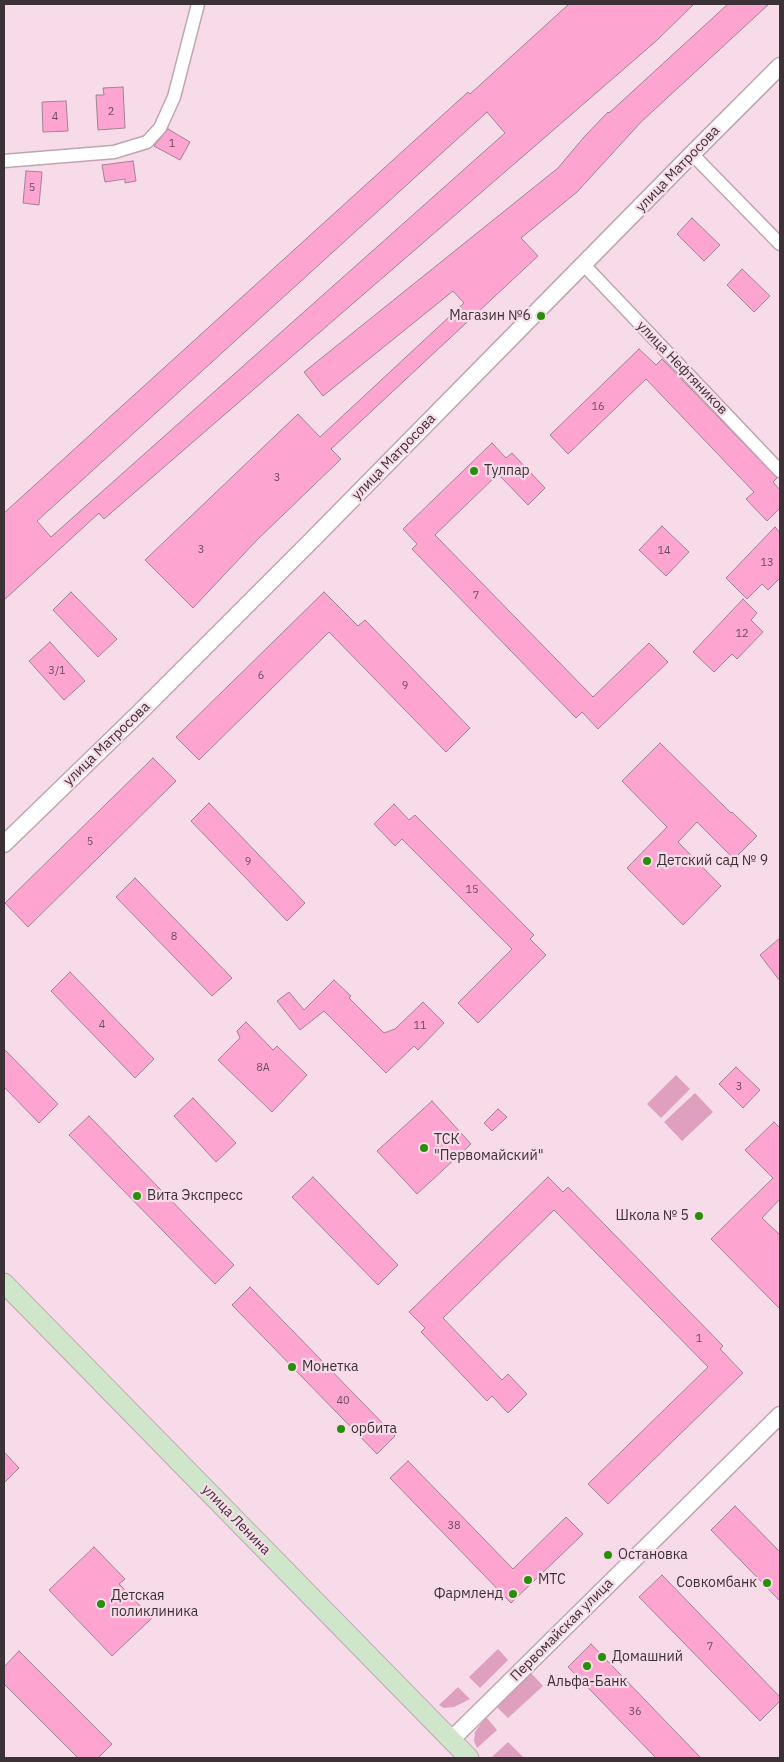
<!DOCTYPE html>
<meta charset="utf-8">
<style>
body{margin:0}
#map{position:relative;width:784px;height:1762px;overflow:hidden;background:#f7dbe8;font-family:"IBM Plex Sans",sans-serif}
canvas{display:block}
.frame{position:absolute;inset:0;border:5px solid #3c3136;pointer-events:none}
</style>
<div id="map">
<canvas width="784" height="1762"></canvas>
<div class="frame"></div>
</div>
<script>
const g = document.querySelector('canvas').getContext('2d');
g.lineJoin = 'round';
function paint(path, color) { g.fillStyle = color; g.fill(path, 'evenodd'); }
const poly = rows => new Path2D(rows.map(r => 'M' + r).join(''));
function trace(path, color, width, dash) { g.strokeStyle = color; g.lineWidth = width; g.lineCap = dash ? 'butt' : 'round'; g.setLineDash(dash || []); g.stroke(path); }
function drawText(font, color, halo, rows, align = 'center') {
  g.font = font + ' "IBM Plex Sans",sans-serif'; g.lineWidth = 4.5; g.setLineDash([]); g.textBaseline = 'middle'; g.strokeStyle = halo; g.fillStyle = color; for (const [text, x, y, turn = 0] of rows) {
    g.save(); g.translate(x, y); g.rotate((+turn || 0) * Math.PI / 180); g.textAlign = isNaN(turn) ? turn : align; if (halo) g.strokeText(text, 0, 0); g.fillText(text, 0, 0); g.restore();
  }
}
paint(poly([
 [676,1075,690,1089,661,1118,647,1104],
 [695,1093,713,1112,682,1141,664,1122],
 [498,1649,508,1660,480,1688,469,1677],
 [531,1673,543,1686,508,1718,496,1706],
 [458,1687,470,1699,454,1707,444,1708,439,1705],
 [486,1717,497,1730,477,1748,474,1741,475,1732],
 [508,1742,524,1758,491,1758]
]), '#df9fbe');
const building = poly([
 [569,4,694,4,655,42,104,519,99,513,4,600,4,513,468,92,470,94,569,4],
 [487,112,505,133,51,537,37,521,487,112],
 [728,4,769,4,641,122,577,192,521,238,538,256,331,449,341,459,256,541,193,608,145,560,298,414,320,437,464,303,453,291,323,396,304,372,558,168,584,137,608,112,609,113,728,4],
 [123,87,125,128,98,130,96,95,104,95,103,88,123,87],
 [66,101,68,131,43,132,42,102,66,101],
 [168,129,190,142,180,160,154,146,168,129],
 [133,161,136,181,125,183,125,179,105,182,102,165,133,161],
 [26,171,42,172,39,205,23,203,26,171],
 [692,218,720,245,704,261,677,234,692,218],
 [742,269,770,296,754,312,727,285,742,269],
 [639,349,656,365,662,359,777,478,773,482,780,490,780,508,767,521,746,499,754,492,646,379,568,454,550,435,639,349],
 [492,443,506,458,512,453,545,488,528,505,498,474,435,535,593,697,649,643,668,662,598,729,582,712,576,718,412,549,417,544,403,529,492,443],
 [662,526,689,552,666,576,639,550,662,526],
 [775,527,780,533,780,578,768,590,762,584,747,599,726,578,775,527],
 [71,592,117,639,98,657,53,610,71,592],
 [324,592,358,626,365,620,470,728,446,752,329,632,199,760,176,737,324,592],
 [743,599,757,613,751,620,763,632,737,659,732,654,714,672,693,652,743,599],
 [50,642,85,681,64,700,29,661,50,642],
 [660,743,731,813,732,812,757,836,734,859,697,822,678,842,721,886,683,925,627,868,667,827,622,781,660,743],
 [153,758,176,781,28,927,5,903,153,758],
 [209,803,305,903,287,921,191,821,209,803],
 [394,804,409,820,415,815,534,935,530,939,546,955,478,1023,458,1003,512,949,402,839,395,846,374,824,394,804],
 [135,878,232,978,212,996,116,897,135,878],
 [780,938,780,981,760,955,780,938],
 [70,972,154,1059,135,1078,51,991,70,972],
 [334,980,351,996,349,998,384,1033,395,1029,423,1002,444,1023,418,1050,414,1046,386,1073,324,1011,300,1030,277,1001,289,992,304,1010,334,980],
 [246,1022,273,1050,277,1046,307,1075,272,1112,218,1060,240,1038,237,1031,246,1022],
 [4,1049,58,1104,39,1123,4,1087,4,1049],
 [736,1067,760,1090,743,1108,719,1084,736,1067],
 [193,1098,236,1143,216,1162,174,1116,193,1098],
 [432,1101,471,1144,417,1194,377,1151,432,1101],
 [498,1109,507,1117,492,1131,484,1123,498,1109],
 [89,1116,234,1265,215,1284,69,1135,89,1116],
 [774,1122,780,1128,780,1199,762,1218,780,1235,780,1309,711,1239,773,1178,745,1150,774,1122],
 [313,1177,398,1265,378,1285,292,1197,313,1177],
 [548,1177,563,1192,568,1187,723,1346,720,1349,743,1373,608,1504,588,1484,708,1367,554,1210,443,1318,502,1380,508,1374,527,1394,508,1413,492,1396,487,1401,421,1332,425,1328,409,1312,548,1177],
 [250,1287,395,1436,377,1454,232,1305,250,1287],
 [4,1452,19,1468,4,1483,4,1452],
 [408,1461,513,1569,566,1517,583,1534,511,1603,390,1478,408,1461],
 [735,1506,780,1552,780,1601,711,1530,735,1506],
 [94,1547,125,1579,119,1584,152,1618,112,1656,49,1590,94,1547],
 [662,1575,780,1697,780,1701,760,1721,639,1597,662,1575],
 [591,1644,701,1758,656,1758,568,1667,591,1644],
 [19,1651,112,1744,98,1758,78,1758,4,1684,4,1667,19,1651]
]);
paint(building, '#fda4d0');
trace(building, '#9f8591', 1);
const minor = poly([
 [692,154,780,244],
 [4,161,114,152,147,142,160,128,174,97,198,4],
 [584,265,780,471]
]);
const tertiary = poly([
 [4,844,137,715,311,541,692,154,780,66],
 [451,1740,780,1415]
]);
const secondary = poly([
 [4,1283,469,1758]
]);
trace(minor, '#c0a5b1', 15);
trace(tertiary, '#c0a5b1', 19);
trace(secondary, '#c0a5b1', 21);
trace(minor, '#fff', 12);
trace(tertiary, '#fff', 16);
trace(secondary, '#cfe6ca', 19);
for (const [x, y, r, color] of [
 [541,316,5,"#298e09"],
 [474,471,5,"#298e09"],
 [647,861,5,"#298e09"],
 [424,1148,5,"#298e09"],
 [137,1196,5,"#298e09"],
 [699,1216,5,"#298e09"],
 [292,1367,5,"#298e09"],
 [341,1429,5,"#298e09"],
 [608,1555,5,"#298e09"],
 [528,1580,5,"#298e09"],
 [767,1583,5,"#298e09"],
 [513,1594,5,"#298e09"],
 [101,1604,5,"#298e09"],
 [602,1657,5,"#298e09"],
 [587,1666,5,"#298e09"]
]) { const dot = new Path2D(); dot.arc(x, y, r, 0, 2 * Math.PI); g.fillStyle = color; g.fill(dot); trace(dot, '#f7dbe8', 2); }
drawText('11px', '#6c4e5c', null, [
 ["2",111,112],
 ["4",55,117],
 ["1",172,144],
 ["5",32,188],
 ["16",598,407],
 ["3",277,478],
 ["3",201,550],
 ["14",664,551],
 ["13",767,563],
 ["7",476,596],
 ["12",742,634],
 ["3/1",57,671],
 ["6",261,676],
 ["9",405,686],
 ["5",90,842],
 ["9",248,862],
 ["15",472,890],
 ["8",174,937],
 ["4",102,1025],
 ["11",420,1026],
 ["8А",263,1068],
 ["3",739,1087],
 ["1",699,1339],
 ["40",343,1401],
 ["38",454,1526],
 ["7",710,1647],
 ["36",635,1712]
]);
drawText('14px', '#3c3136', '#f7dbe8', [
 ["улица Матросова",678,169,-46],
 ["улица Нефтяников",682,368,46],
 ["улица Матросова",394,457,-46],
 ["улица Матросова",107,744,-44],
 ["улица Ленина",236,1520,46],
 ["Первомайская улица",562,1630,-45]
]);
drawText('14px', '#3c3136', '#f7dbe8', [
 ["Магазин №6",531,316,"right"],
 ["Тулпар",484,471],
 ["Детский сад № 9",657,861],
 ["ТСК",434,1140],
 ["\"Первомайский\"",434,1156],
 ["Вита Экспресс",147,1196],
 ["Школа № 5",689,1216,"right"],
 ["Монетка",302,1367],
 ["орбита",351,1429],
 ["Остановка",618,1555],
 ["МТС",538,1580],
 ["Совкомбанк",757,1583,"right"],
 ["Фармленд",503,1594,"right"],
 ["Детская",111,1596],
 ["поликлиника",111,1612],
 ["Домашний",612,1657],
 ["Альфа-Банк",587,1682,"center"]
], 'left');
</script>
